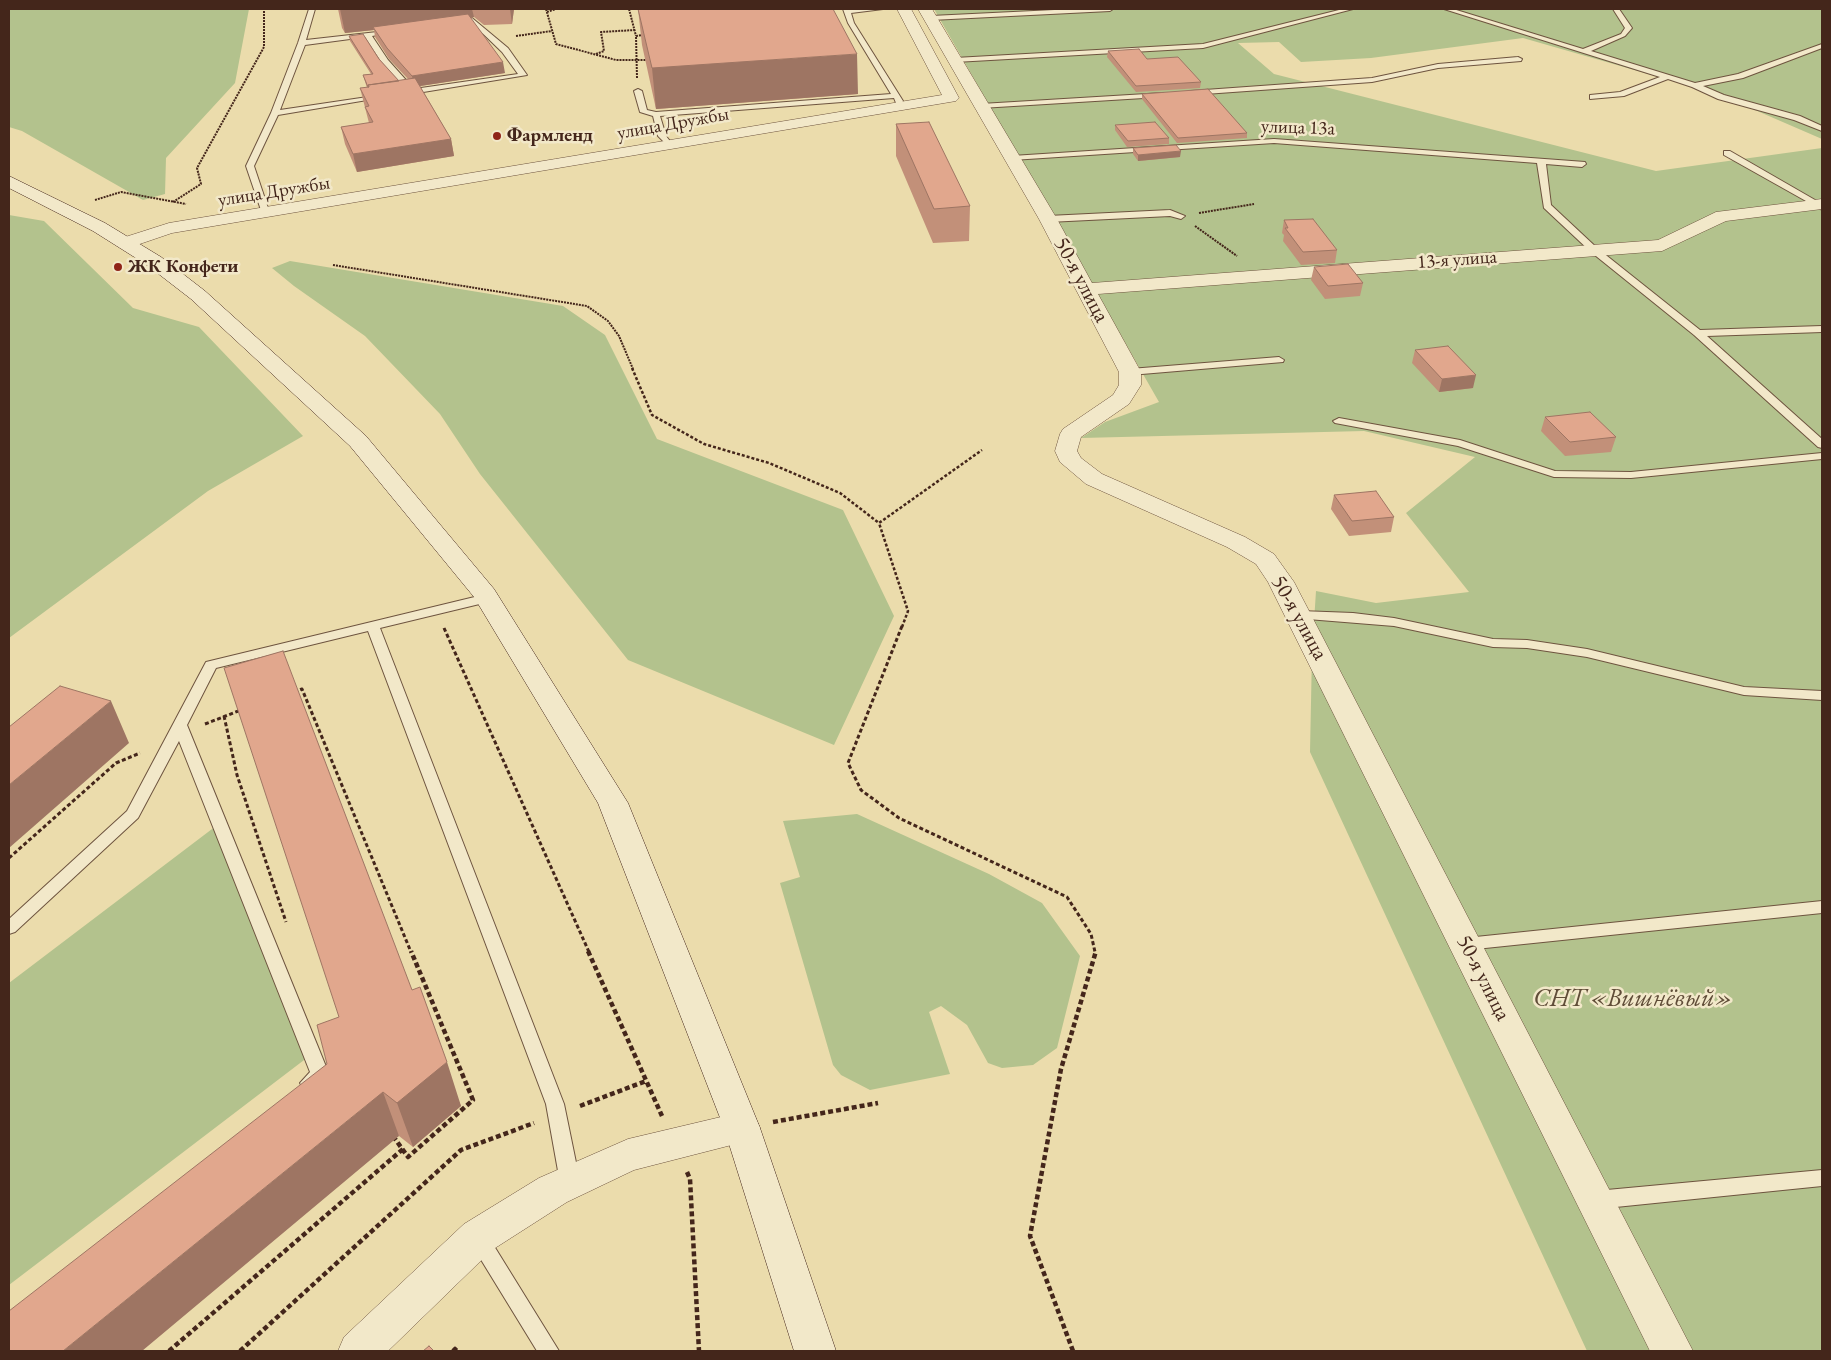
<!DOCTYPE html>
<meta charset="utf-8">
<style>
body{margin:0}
#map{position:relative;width:1831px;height:1360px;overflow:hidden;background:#ebdcac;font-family:"EB Garamond",serif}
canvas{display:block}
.frame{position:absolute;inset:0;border:10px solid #44261b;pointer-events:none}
</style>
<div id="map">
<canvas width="1831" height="1360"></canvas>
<div class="frame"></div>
</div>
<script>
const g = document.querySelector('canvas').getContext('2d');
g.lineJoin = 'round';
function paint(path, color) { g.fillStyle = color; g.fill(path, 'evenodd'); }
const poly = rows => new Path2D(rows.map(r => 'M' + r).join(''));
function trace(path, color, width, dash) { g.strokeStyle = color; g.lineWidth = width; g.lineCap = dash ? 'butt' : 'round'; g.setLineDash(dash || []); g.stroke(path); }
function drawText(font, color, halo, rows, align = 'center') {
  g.font = font + ' "EB Garamond",serif'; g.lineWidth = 5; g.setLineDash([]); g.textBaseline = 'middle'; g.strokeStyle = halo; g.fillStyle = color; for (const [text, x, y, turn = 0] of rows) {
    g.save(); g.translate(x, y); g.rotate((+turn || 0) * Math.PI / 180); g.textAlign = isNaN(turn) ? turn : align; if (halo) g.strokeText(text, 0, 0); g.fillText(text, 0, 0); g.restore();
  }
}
paint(poly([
 [9,9,249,9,235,83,166,158,165,194,143,200,22,131,9,127],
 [934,9,1822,9,1822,139,1718,94,1523,38,1371,58,1301,62,1279,42,1238,43,1274,74,1656,171,1822,148,1822,1351,1587,1351,1310,752,1312,653,1316,591,1376,603,1469,592,1406,513,1475,457,1364,431,1081,438,1105,422,1159,402],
 [9,215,44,221,133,308,199,327,303,436,208,491,9,638],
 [290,261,563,306,605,335,657,439,843,510,894,616,834,745,628,660,480,474,440,414,365,336,294,286,272,268],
 [857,814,989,874,1042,903,1080,956,1057,1048,1033,1065,1002,1068,988,1063,967,1025,941,1006,929,1012,950,1074,870,1090,841,1075,833,1065,780,883,800,877,783,821],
 [216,826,308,1057,9,1285,9,983]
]), '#b3c28d');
const lane = poly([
 [309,9,315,9,306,40,395,30,395,32,372,36,388,60,414,89,518,74,502,52,471,22,454,25,451,23,472,18,508,48,527,75,405,95,401,93,407,90,382,63,365,37,305,45,280,110,381,95,385,97,278,115,254,166,270,214,263,216,246,166,271,113,298,43,309,9],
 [843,9,883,9,851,13,854,23,903,101,902,103,896,103,894,98,660,116,666,136,673,145,669,147,658,136,653,116,640,112,634,91,638,89,642,91,647,110,656,112,891,94,848,23,843,9],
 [1075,9,1113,9,1110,11,931,20,928,18,931,16,1075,9],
 [1343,9,1353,9,1203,48,955,62,951,60,955,58,1203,44,1343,9],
 [1444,9,1453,9,1583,49,1621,34,1625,28,1613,9,1619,9,1632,28,1625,36,1591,51,1695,83,1738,74,1822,44,1822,48,1743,78,1703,86,1724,95,1800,116,1822,126,1822,131,1794,120,1718,99,1692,87,1668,79,1624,96,1590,99,1590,95,1620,92,1660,77,1444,9],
 [1518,57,1522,59,1521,61,1438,68,1372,82,1191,95,1187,93,1191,91,1372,78,1438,64,1518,57],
 [1163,93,1163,97,1160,97,981,108,977,106,981,104,1163,93],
 [1274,139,1585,162,1586,164,1582,167,1546,164,1551,205,1597,248,1700,330,1822,326,1822,332,1707,336,1822,439,1822,448,1818,447,1694,335,1591,252,1544,208,1537,163,1274,143,1012,160,1008,158,1012,156,1274,139],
 [1724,151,1730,151,1822,204,1822,210,1724,155,1724,151],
 [1170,210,1185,216,1181,219,1170,216,1048,222,1044,219,1048,216,1170,210],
 [1279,357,1284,360,1283,362,1130,375,1125,372,1130,369,1279,357],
 [1339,418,1460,440,1555,471,1631,472,1822,453,1822,459,1631,478,1554,477,1458,446,1335,423,1333,421,1339,418],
 [487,594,492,595,493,598,492,601,380,628,564,1104,580,1182,577,1188,570,1190,563,1188,560,1182,546,1104,368,631,216,668,187,725,329,1074,326,1079,309,1091,303,1088,300,1083,310,1072,179,741,138,818,15,932,9,934,9,919,127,811,206,662,487,594],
 [1300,611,1353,613,1394,618,1493,639,1527,640,1587,649,1744,687,1822,691,1822,700,1744,695,1587,657,1527,648,1493,647,1394,626,1295,618,1293,615,1295,612,1300,611],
 [1822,901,1822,913,1466,950,1460,949,1458,944,1460,939,1466,938,1822,901],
 [1822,1170,1822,1186,1596,1209,1589,1206,1586,1200,1589,1194,1596,1191,1822,1170],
 [479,1230,486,1233,559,1351,537,1351,472,1245,469,1239,472,1233,479,1230]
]);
const street = poly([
 [897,9,911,9,959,98,956,101,172,233,125,249,119,247,116,243,119,239,169,223,942,95,897,9],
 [918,9,932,9,1057,219,1092,283,1658,240,1716,212,1822,199,1822,209,1726,221,1662,251,1098,294,1141,372,1141,385,1129,404,1081,437,1077,451,1081,458,1102,474,1245,537,1274,554,1294,582,1693,1351,1650,1351,1268,582,1256,564,1227,547,1086,484,1060,462,1055,451,1060,434,1063,429,1113,395,1119,385,1119,372,1039,219,918,9],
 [742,1112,755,1117,760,1128,755,1139,634,1170,567,1202,492,1250,388,1351,338,1351,344,1337,464,1224,539,1178,628,1139,742,1112]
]);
const secondary = poly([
 [9,176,105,223,161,257,205,291,366,436,494,589,628,803,760,1128,836,1351,794,1351,724,1128,598,803,474,597,350,446,191,299,147,265,93,231,9,188,9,176]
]);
trace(lane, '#6e543f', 2);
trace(street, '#6e543f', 1);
trace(secondary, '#44261b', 1);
trace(poly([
 [546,9,556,44,616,60,649,60],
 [629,9,636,36],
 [547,12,556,9],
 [516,36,552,31],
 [596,54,604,51,601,32,635,30],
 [637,78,636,36,643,35],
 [95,200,121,192,186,204],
 [173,202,201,184,197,168,264,47,264,9],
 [1199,213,1254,204],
 [1195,226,1237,256],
 [333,265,587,306,608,321,619,336,633,369]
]), '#44261b', 2, [2, 1]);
trace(poly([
 [632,368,652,415,704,444,769,463,840,493,879,523],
 [902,627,908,611,879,523,982,450]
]), '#44261b', 2.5, [3, 2]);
trace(poly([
 [902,626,848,763,861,790,899,818,1067,897,1091,934,1095,952],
 [444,628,589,952],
 [294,692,302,689,411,952],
 [224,716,237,775,286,922],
 [205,724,241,710],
 [9,858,116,763,140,753]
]), '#44261b', 3, [4, 2.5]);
trace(poly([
 [588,951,662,1116],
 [580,1106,646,1081],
 [773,1122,878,1103],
 [393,1136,408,1157,473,1100,411,951],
 [687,1172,690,1179,699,1351],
 [169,1351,403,1149],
 [240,1351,461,1150,534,1123],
 [453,1351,455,1349,457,1351],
 [1073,1351,1030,1236,1061,1069,1096,951]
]), '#44261b', 4.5, [5, 3]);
paint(lane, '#f2e8c9');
paint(street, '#f2e8c9');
paint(secondary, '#f2e8c9');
paint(poly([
 [338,9,514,9,512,24,484,25,474,17,470,18,505,73,420,86,451,139,454,156,357,172,345,144,341,127,369,123,360,88,367,88,363,75,371,74,350,41,349,36,379,59,399,81,408,79,389,59,375,37,374,30,345,33,342,28],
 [638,9,858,94,656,109,642,45],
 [1108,51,1147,59,1201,82,1200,88,1136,92,1107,57],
 [1142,94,1247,133,1247,138,1177,143,1142,99],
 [896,124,970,206,969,241,933,243,896,156],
 [1115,125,1169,138,1169,144,1127,147,1115,130],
 [1133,148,1180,157,1138,161,1133,154],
 [1284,220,1337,250,1335,263,1301,265,1283,241,1284,235,1282,233],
 [1314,267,1363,283,1360,296,1325,299,1311,280],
 [1415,350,1473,388,1439,392,1412,363],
 [1545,417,1616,437,1611,452,1565,456,1541,431],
 [1334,495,1394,517,1391,532,1349,536,1331,509],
 [412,990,461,1106,413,1147,399,1136,327,1064]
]), '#c29079');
paint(poly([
 [340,9,472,9,474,17,375,30,373,27,374,30,345,33],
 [510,9,514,9,512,24],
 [857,54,858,94,656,109,652,68],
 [503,62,505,73,414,87,412,76],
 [451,139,454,156,357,172,353,154],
 [1181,151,1180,157,1138,161,1138,155],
 [1476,375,1473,388,1439,392,1442,379],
 [111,701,129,743,9,848,9,785],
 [447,1062,461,1106,413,1147,397,1103],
 [383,1092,399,1136,142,1351,63,1351]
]), '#9e7563');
const building = poly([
 [638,9,833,9,857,54,652,68,638,9],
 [468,14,503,62,412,76,387,48,373,27,468,14],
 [363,34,379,59,399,81,368,85,369,87,368,87,363,75,373,74,349,36,363,34],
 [1139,49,1147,59,1178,57,1201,82,1136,86,1108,51,1139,49],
 [415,78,451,139,353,154,341,127,373,122,365,107,369,106,360,88,369,87,368,85,415,78],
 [1208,89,1247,133,1178,138,1142,94,1208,89],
 [929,122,970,206,934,209,896,124,929,122],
 [1155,122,1169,138,1128,141,1115,125,1155,122],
 [1176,145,1181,151,1138,155,1133,148,1176,145],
 [1313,219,1337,250,1303,252,1285,228,1288,228,1284,220,1313,219],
 [1348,264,1363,283,1328,286,1314,267,1348,264],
 [1448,346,1476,375,1442,379,1415,350,1448,346],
 [1590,412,1616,437,1570,442,1545,417,1590,412],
 [1376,491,1394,517,1352,521,1334,495,1376,491],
 [283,651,412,990,420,987,447,1062,397,1103,383,1092,63,1351,9,1351,9,1311,327,1064,317,1025,339,1017,224,668,283,651],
 [60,686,111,701,9,785,9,727,60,686],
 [429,1346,434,1351,423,1351,429,1346]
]);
paint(building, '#e1a78d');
trace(building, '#9e7563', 1);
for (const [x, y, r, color] of [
 [497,136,5,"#8f2418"],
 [118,267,5,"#8f2418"]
]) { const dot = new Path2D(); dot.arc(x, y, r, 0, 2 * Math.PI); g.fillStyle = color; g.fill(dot); trace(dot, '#f2e8c9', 2); }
drawText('19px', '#44261b', '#f2e8c9', [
 ["улица Дружбы",673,124,-10],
 ["улица 13а",1298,128,2],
 ["улица Дружбы",274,192,-9],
 ["13-я улица",1457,260,-4]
]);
drawText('bold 19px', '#44261b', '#f2e8c9', [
 ["Фармленд",507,136],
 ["ЖК Конфети",128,267]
], 'left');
drawText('22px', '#44261b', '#f2e8c9', [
 ["50-я улица",1081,280,62],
 ["50-я улица",1299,618,61],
 ["50-я улица",1483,978,63]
]);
drawText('italic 26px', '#604d38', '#f2e8c9', [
 ["СНТ «Вишнёвый»",1633,999]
]);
</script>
